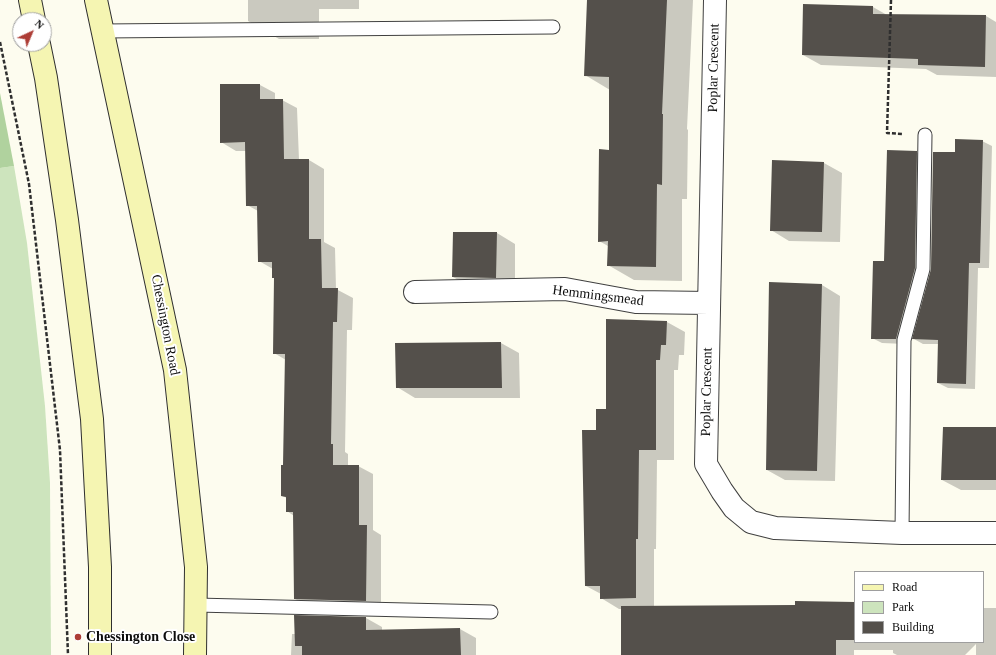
<!DOCTYPE html>
<style>
body{margin:0}
#map{position:relative;width:996px;height:655px;overflow:hidden;background:#fdfcef;font-family:"Times New Roman",serif}
canvas{display:block}
.legend{position:absolute;left:854px;top:571px;width:130px;height:72px;box-sizing:border-box;background:#fff;border:1px solid #9e9e9e;margin:0;padding:5px 7px;list-style:none;font-size:12px;color:#0d0d0d}
.legend li{display:flex;align-items:center;gap:8px;height:20px}
.legend b{width:20px;border:1px solid #9e9e9e}
.north{position:absolute;left:12px;top:12px;width:40px;height:40px;box-sizing:border-box;background:#fff;border:1px solid #9e9e9e;border-radius:50%;rotate:44deg;font-size:11px;font-weight:700;line-height:16px;text-align:center;color:#0d0d0d}
.north::after{content:'';display:block;margin:auto;width:14px;height:18px;background:#ad3d36;clip-path:polygon(50% 0,100% 100%,50% 72%,0 100%)}
</style>
<div id="map">
<canvas width="996" height="655"></canvas>
<ul class="legend">
<li><b style="height:5px;background:#f5f5b2"></b>Road</li>
<li><b style="height:11px;background:#cde4bd"></b>Park</li>
<li><b style="height:11px;background:#54504b"></b>Building</li>
</ul>
<div class="north">N</div>
</div>
<script>
const g = document.querySelector('canvas').getContext('2d');
g.lineJoin = 'round';
function paint(path, color) { g.fillStyle = color; g.fill(path, 'evenodd'); }
const poly = rows => new Path2D(rows.map(r => 'M' + r).join(''));
function trace(path, color, width, dash) { g.strokeStyle = color; g.lineWidth = width; g.lineCap = dash ? 'butt' : 'round'; g.setLineDash(dash || []); g.stroke(path); }
function drawText(font, color, halo, rows, align = 'center') {
  g.font = font + ' "Times New Roman",serif'; g.lineWidth = 4; g.setLineDash([]); g.textBaseline = 'middle'; g.strokeStyle = halo; g.fillStyle = color; for (const [text, x, y, turn = 0] of rows) {
    g.save(); g.translate(x, y); g.rotate((+turn || 0) * Math.PI / 180); g.textAlign = isNaN(turn) ? turn : align; if (halo) g.strokeText(text, 0, 0); g.fillText(text, 0, 0); g.restore();
  }
}
paint(poly([
 [14,166,27,243,45,406,50,483,51,655,0,655,0,168]
]), '#cde4bd');
paint(poly([
 [0,93,14,166,0,168]
]), '#b0d29e');
paint(poly([
 [248,0,376,0,359,0,359,9,319,9,319,39,279,39,248,21],
 [588,0,693,0,687,129,688,130,687,199,682,199,682,281,634,280,608,265,608,246,599,241,610,151,610,90,585,75],
 [804,5,873,7,887,15,986,16,996,22,996,77,937,75,926,69,821,65,803,55],
 [260,85,275,93,275,100,282,100,297,108,299,160,309,160,324,169,324,242,335,248,336,289,353,298,352,330,347,330,345,452,348,454,348,466,358,466,373,474,373,530,381,535,381,609,310,607,295,599,294,516,287,511,287,498,282,496,284,466,286,360,274,353,275,278,273,269,259,261,258,211,247,205,246,151,236,151,221,142],
 [982,141,992,146,989,268,978,268,975,389,948,388,938,383,939,344,923,344,914,339,932,269,956,153],
 [916,152,926,158,924,274,905,344,882,343,872,338,885,262],
 [824,163,842,173,840,242,789,241,771,230],
 [454,233,497,233,515,244,515,288,471,287,453,277],
 [822,285,840,296,835,481,785,480,767,470],
 [667,322,685,332,684,355,679,355,678,370,674,370,674,460,657,460,656,549,654,549,654,607,796,606,855,603,855,642,983,642,983,608,996,608,996,655,976,655,976,644,965,655,897,655,893,653,893,650,854,650,854,655,622,655,622,609,619,609,601,598,601,594,586,586,597,431,607,410],
 [501,343,519,353,520,398,415,398,397,387,396,344],
 [996,428,996,490,961,490,942,480],
 [295,616,366,618,382,627,382,631,460,629,476,638,476,655,291,655,292,634,296,634]
]), '#0003');
paint(poly([
 [587,0,667,0,662,114,663,114,662,185,657,184,656,267,607,266,608,241,598,242,599,149,609,150,609,77,584,76],
 [803,4,873,6,873,14,986,15,985,67,918,65,918,59,802,55],
 [220,84,260,84,260,99,283,99,284,159,309,159,309,239,321,239,322,288,338,288,337,322,333,322,331,444,333,444,333,465,359,465,359,525,367,525,366,601,294,599,293,512,286,512,286,497,281,496,281,465,283,465,285,354,273,354,274,278,272,278,272,262,258,262,257,206,246,206,245,142,220,143],
 [955,139,983,140,980,263,969,263,966,384,937,383,938,340,912,339,931,269,933,152,955,152],
 [887,150,917,151,915,268,896,339,871,339,873,261,884,261],
 [772,160,824,162,822,232,770,231],
 [453,232,497,232,496,278,452,277],
 [769,282,822,284,817,471,766,470],
 [606,319,667,321,666,345,661,345,660,360,656,360,656,450,639,450,638,539,636,539,636,598,600,599,600,586,585,586,582,430,596,430,596,409,606,409],
 [501,342,502,388,396,388,395,343],
 [943,427,996,427,996,480,941,480],
 [795,601,855,602,855,640,836,640,836,655,621,655,621,606,795,605],
 [294,615,366,617,366,630,460,628,461,655,302,655,302,646,295,646]
]), '#54504b');
const service = poly([
 [103,31,553,27],
 [902,533,904,340,923,269,925,135],
 [196,605,491,612]
]);
const minor = poly([
 [715,0,706,464,722,491,734,508,751,522,775,528,902,533,996,533],
 [415,292,565,289,636,302,709,303]
]);
const secondary = poly([
 [30,0,34,20],
 [96,0,175,370,196,567,195,655],
 [39,44,46,78,67,220,92,419,100,567,100,655]
]);
trace(service, '#404040', 15);
trace(minor, '#404040', 24);
trace(secondary, '#2f2f2f', 24);
trace(poly([
 [891,0,887,133,902,134],
 [0,42,29,184,60,450,68,655]
]), '#2f2f2f', 2.5, [4, 2]);
trace(service, '#fff', 13);
trace(minor, '#fff', 22);
trace(secondary, '#f5f5b2', 22);
for (const [x, y, r, color] of [
 [78,637,4,"#ad3d36"]
]) { const dot = new Path2D(); dot.arc(x, y, r, 0, 2 * Math.PI); g.fillStyle = color; g.fill(dot); trace(dot, '#fff', 1.5); }
drawText('14px', '#0d0d0d', '#fff', [
 ["Poplar Crescent",714,68,-89],
 ["Hemmingsmead",598,296,7],
 ["Chessington Road",165,325,79],
 ["Poplar Crescent",707,392,-89]
]);
drawText('bold 14px', '#0d0d0d', '#fff', [
 ["Chessington Close",86,637]
], 'left');
</script>
